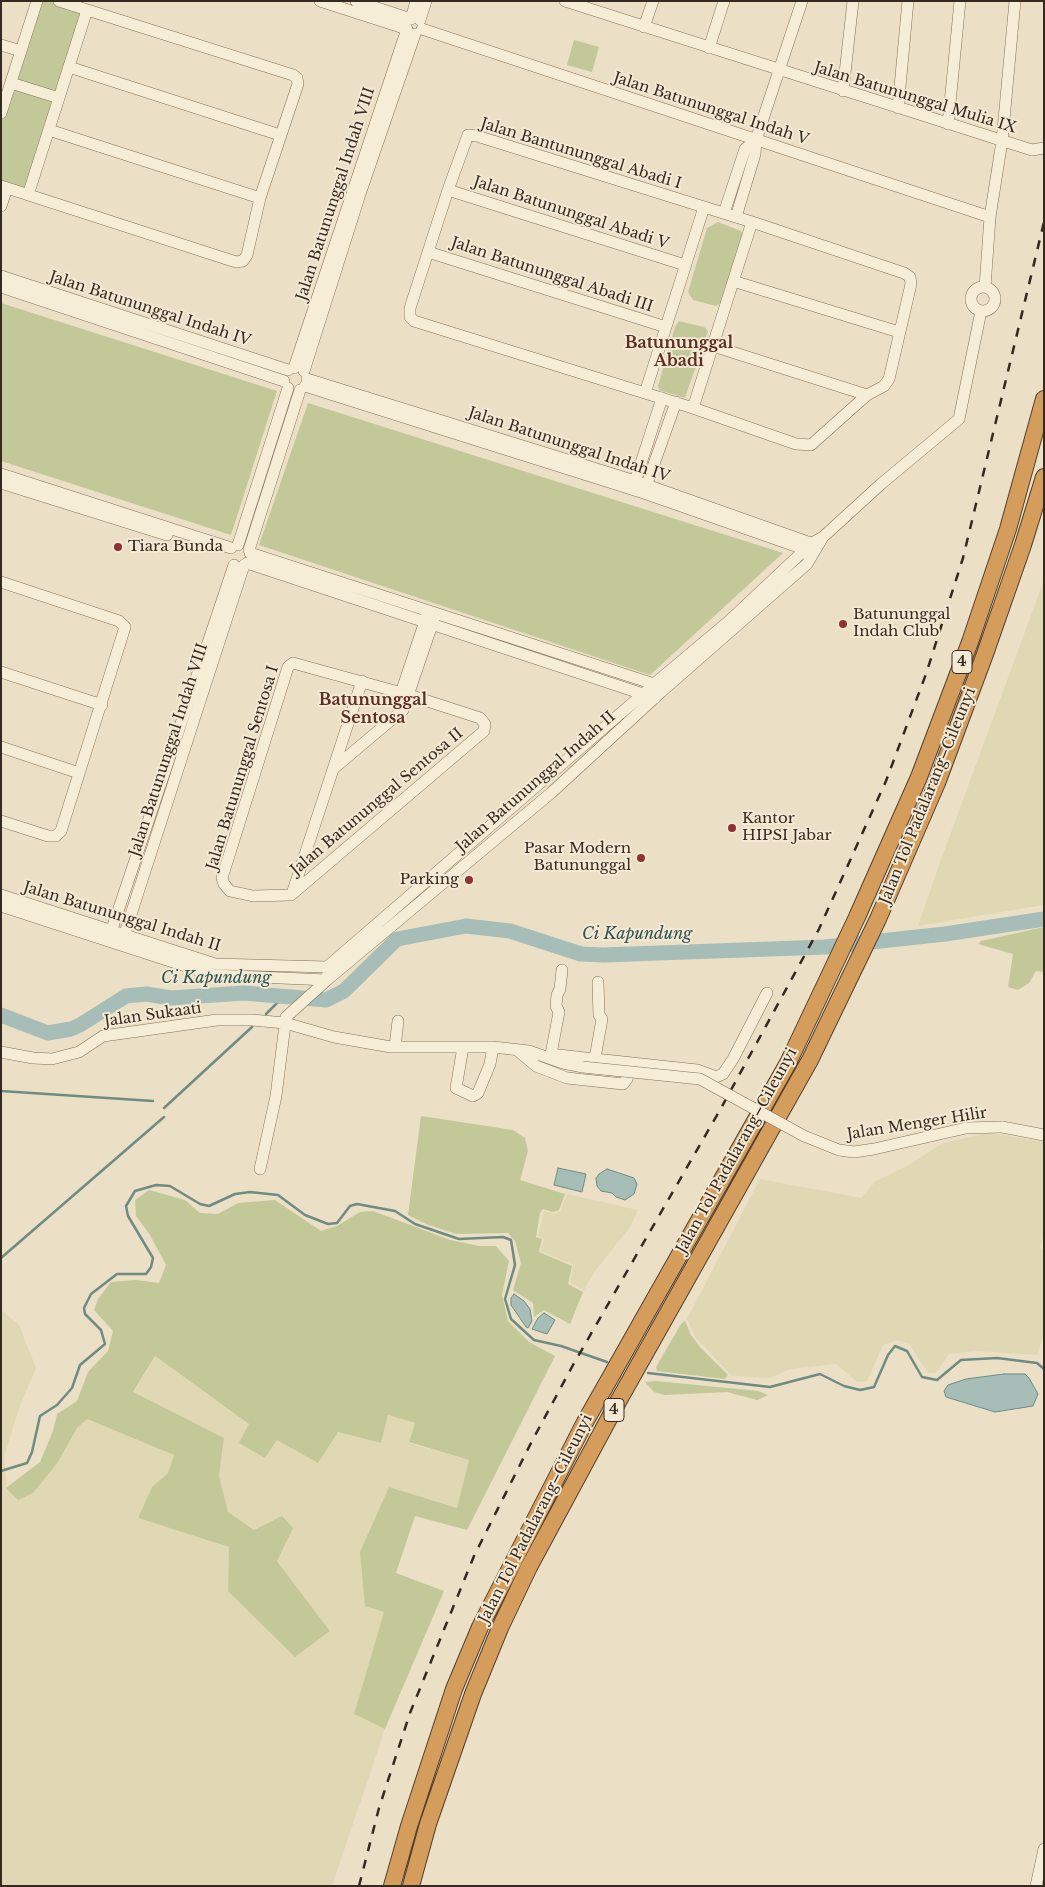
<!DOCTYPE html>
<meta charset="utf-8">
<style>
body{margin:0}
#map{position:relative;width:1045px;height:1887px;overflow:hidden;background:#ebdfc5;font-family:"Libre Baskerville",serif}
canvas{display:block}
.frame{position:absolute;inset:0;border:2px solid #352a1f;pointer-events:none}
</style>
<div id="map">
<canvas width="1045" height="1887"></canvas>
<div class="frame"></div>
</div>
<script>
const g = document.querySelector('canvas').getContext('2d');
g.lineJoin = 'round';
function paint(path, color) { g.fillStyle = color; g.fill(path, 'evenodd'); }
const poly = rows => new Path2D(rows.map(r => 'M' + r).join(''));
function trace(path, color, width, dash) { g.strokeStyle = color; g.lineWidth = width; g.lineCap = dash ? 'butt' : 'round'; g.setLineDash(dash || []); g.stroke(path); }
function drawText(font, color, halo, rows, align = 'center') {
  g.font = font + ' "Libre Baskerville",serif'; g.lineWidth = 4; g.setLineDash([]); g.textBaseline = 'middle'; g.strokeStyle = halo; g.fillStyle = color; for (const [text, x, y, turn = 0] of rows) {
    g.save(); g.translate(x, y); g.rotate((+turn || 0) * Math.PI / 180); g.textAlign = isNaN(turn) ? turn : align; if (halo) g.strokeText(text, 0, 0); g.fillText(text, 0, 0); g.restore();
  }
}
paint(poly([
 [1044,580,1044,905,918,926,939,865],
 [989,1133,1044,1142,1044,1233,1040,1248,1044,1250,1044,1333,1037,1355,977,1351,949,1354,936,1373,928,1373,909,1344,897,1340,883,1345,867,1381,857,1382,836,1364,790,1369,770,1378,732,1376,696,1338,687,1319,760,1179,861,1198,876,1181,909,1165,943,1143],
 [567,1194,638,1210,630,1227,595,1271,584,1290,570,1283,573,1265,541,1251,544,1239,538,1236,544,1211,555,1214,560,1211],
 [1,1310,19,1325,36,1368,19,1408,4,1457,7,1488,58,1462,77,1428,87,1419,174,1455,168,1473,152,1487,138,1518,229,1547,228,1591,330,1631,277,1561,282,1517,254,1530,227,1512,219,1476,224,1438,133,1393,155,1356,249,1424,265,1458,277,1440,338,1432,381,1443,388,1415,415,1423,409,1443,469,1460,457,1508,389,1487,384,1612,354,1714,385,1729,332,1886,1,1886]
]), '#e0d8b3');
paint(poly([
 [39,1,62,1,85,9,27,193,1,185,1,116],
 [574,40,599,47,592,72,567,65],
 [718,222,741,231,743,236,722,302,716,306,693,300,688,292,707,228],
 [1,303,277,391,231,535,1,461],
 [679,321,704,327,708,331,685,398,659,390,658,386,675,327],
 [308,403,783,553,650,675,259,545],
 [1044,927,1044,972,1036,971,1029,983,1018,990,1008,987,1013,954,978,944,981,941],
 [421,1116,513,1130,525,1138,528,1151,520,1180,565,1194,559,1210,553,1212,543,1209,540,1213,536,1237,542,1239,539,1252,572,1266,568,1284,583,1292,570,1324,544,1310,534,1317,533,1303,513,1290,521,1263,515,1241,508,1233,456,1234,426,1224,408,1215],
 [149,1190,185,1200,200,1213,218,1214,238,1203,275,1200,321,1231,337,1226,360,1212,373,1211,450,1240,479,1246,496,1246,509,1261,502,1295,508,1321,529,1342,555,1356,467,1530,415,1516,396,1573,444,1591,385,1729,354,1714,384,1612,365,1606,360,1552,389,1487,457,1508,469,1460,409,1442,415,1423,388,1415,381,1443,338,1432,318,1463,277,1440,265,1458,239,1443,249,1424,155,1356,133,1392,224,1438,219,1476,228,1512,254,1530,282,1516,293,1528,277,1561,330,1631,295,1657,228,1591,229,1547,138,1518,152,1487,168,1473,174,1455,87,1419,77,1428,58,1462,33,1493,18,1500,6,1488,40,1462,53,1431,57,1414,77,1401,88,1372,108,1351,113,1331,94,1310,98,1299,111,1282,136,1280,159,1283,166,1265,150,1235,136,1216,135,1200],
 [685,1321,691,1335,700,1347,728,1375,725,1379,657,1371,656,1367,681,1324],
 [656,1381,758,1391,768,1395,757,1400,727,1392,665,1395,654,1392,645,1382]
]), '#c3c899');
const water = poly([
 [558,1168,586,1174,582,1192,554,1185,558,1168],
 [607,1169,634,1178,637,1184,634,1194,625,1200,616,1197,612,1193,601,1191,597,1186,596,1178,599,1174,607,1169],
 [514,1294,524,1301,530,1309,532,1321,528,1328,526,1327,511,1305,511,1298,514,1294],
 [544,1313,555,1320,547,1334,532,1329,538,1318,544,1313],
 [1004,1374,1025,1374,1029,1378,1038,1394,1033,1406,995,1412,946,1397,944,1391,948,1385,966,1379,1004,1374]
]);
paint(water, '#a6beb7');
trace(water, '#6e8c84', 1);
trace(poly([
 [266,1014,285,995],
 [1,1091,153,1101],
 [164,1108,252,1027],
 [1,1258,164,1117],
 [648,1373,770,1387,820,1374,844,1386,860,1390,874,1387,888,1355,895,1346,907,1351,922,1377,937,1380,961,1360,997,1358,1037,1363,1044,1369],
 [1,1471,27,1463,32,1452,40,1416,57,1405,72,1388,80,1365,105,1344,101,1330,85,1314,84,1308,91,1294,117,1274,146,1274,151,1267,153,1258,128,1216,126,1206,135,1191,156,1185,170,1186,200,1204,209,1206,235,1194,250,1192,278,1195,305,1215,328,1224,337,1223,350,1206,357,1204,395,1211,415,1224,459,1239,503,1237,511,1240,515,1265,505,1299,511,1319,534,1340,561,1346,607,1362]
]), '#6e8c84', 2.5);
trace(poly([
 [1,1015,48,1033,71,1029,80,1025,126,996,146,994,171,998,244,993,326,1000,344,991,397,939,466,926,510,931,581,954,604,955,825,947,945,934,1044,919]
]), '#a6beb7', 15);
const minor = poly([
 [356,1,411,19,416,1],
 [565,1,1032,150,1044,148],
 [420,20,426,1],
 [644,27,653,1],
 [422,29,990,217],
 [1,45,21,51],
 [709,48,724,1],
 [69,67,280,135],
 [11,83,59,98],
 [843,91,853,1],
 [898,108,908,1],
 [1,113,37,1],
 [948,124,960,1],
 [49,130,260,198],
 [1,186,236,262,243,261,247,255,260,198,298,84,297,78,293,75,59,1],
 [448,190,685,265],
 [28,195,87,10],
 [1,206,7,188],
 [704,207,752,222,693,408,645,393,704,207],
 [724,213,745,149,756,140],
 [736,217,755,154,756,140,802,1],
 [428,252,666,327],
 [1,276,288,370],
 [733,281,899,332],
 '971 299a12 12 0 1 1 24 0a12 12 0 1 1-24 0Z',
 [1,287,284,381],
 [985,287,990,217,1002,141,1015,1],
 [713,346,867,395],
 [294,368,407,29,320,1],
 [304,371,360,194,415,34],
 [307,379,635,481,816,545],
 [305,386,644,493,810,551],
 [645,393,414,321,410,317,410,308,448,190,468,135,477,136,704,207],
 [693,408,796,444,811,445,867,395,884,386,889,379,911,284,910,277,904,273,752,222],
 [1,474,231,548],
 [1,483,167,535],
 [633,488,662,398],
 [644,492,676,402],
 [823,537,881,484,959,419,981,311],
 [238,545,288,388],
 [249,550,300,390],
 [250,553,654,684,729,621,812,543,823,537,807,564,661,692],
 [247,563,643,694],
 [1,582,119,621,125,627,61,831,56,836,48,836,1,821],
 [293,663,409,695,480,718,485,724,484,731,291,895,253,896,230,891,224,884,222,878,288,667,293,663],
 [1,672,102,705],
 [401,693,427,615],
 [1,747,79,773],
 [333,769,403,710,434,619],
 [292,894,362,681],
 [1,895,215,964,327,967,643,694],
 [1,906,213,975,327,980,551,793,661,692,654,684,643,694,655,698],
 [110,935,234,565],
 [123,939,244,565],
 [395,1047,398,1021],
 [463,1047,456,1088,473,1096,478,1093,490,1064,493,1047],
 [517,1050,536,1066,567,1078,623,1084,627,1079,632,1063],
 [1,1052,33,1058,52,1059,79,1052,103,1036,217,1020,252,1020,285,1023,334,1037,391,1047,493,1047,529,1051,563,1063,583,1067],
 [551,1054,559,1012,556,1006,557,995,560,989,562,970],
 [558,1055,697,1070,716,1077,723,1074,733,1059,767,993],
 [595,1058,602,1019,599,1015,598,982],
 [1002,1127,1044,1135],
 [260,1169,276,1096,286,1017,327,980,327,976],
 [1036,1886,1044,1849]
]);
const highway = poly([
 [392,1886,409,1826,454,1689,480,1627,585,1422,788,1063,857,917,919,777,970,642,1008,529,1044,399],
 [411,1886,428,1824,473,1694,500,1628,529,1567,619,1400,810,1060,878,919,937,783,985,654,1023,545,1044,477]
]);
trace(minor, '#84715c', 12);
trace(highway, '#524030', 18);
trace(minor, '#f6edd7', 11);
trace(highway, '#d49d5c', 16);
trace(poly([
 [359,1886,379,1808,410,1713,474,1556,532,1441,573,1365,720,1110,819,929,886,781,926,674,963,558,1044,222]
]), '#352a1f', 2.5, [9, 9]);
const minorBridge = poly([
 [583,1067,700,1079,804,1136,839,1150,854,1152,874,1149,966,1128,1002,1127]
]);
trace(minorBridge, '#84715c', 12, []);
trace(minorBridge, '#f6edd7', 11);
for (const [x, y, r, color] of [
 [118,547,5,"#8f3133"],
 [843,624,5,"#8f3133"],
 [732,828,5,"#8f3133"],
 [641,858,5,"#8f3133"],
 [469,880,5,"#8f3133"]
]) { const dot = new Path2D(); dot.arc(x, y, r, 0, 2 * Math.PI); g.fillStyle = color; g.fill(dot); trace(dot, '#f3e9d4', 2); }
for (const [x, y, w] of [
 [962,662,20],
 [614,1410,20]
]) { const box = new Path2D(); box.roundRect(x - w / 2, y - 11.5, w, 23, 4); g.fillStyle = '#f3e9d4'; g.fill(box); trace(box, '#352a1f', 1); }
drawText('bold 14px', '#352a1f', null, [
 ["4",962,662],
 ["4",614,1410]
]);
drawText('15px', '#352a1f', '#f3e9d4', [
 ["Jalan Batununggal Mulia IX",915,98,17],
 ["Jalan Batununggal Indah V",711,109,18],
 ["Jalan Bantununggal Abadi I",581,154,17],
 ["Jalan Batununggal Indah VIII",336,194,-72],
 ["Jalan Batununggal Abadi V",571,213,18],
 ["Jalan Batununggal Abadi III",552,275,18],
 ["Jalan Batununggal Indah IV",150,309,18],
 ["Jalan Batununggal Indah IV",569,445,18],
 ["Jalan Batununggal Indah VIII",169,750,-72],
 ["Jalan Batununggal Sentosa I",243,768,-73],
 ["Jalan Batununggal Indah II",536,782,-41],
 ["Jalan Tol Padalarang–Cileunyi",928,796,-68],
 ["Jalan Batununggal Sentosa II",377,802,-40],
 ["Jalan Batununggal Indah II",122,917,17],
 ["Jalan Sukaati",153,1015,-8],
 ["Jalan Menger Hilir",917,1124,-9],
 ["Jalan Tol Padalarang–Cileunyi",737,1151,-61],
 ["Jalan Tol Padalarang–Cileunyi",536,1519,-63]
]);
drawText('15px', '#352a1f', '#f3e9d4', [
 ["Tiara Bunda",128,547],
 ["Batununggal",853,615],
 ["Indah Club",853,632],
 ["Kantor",742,819],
 ["HIPSI Jabar",742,836],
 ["Pasar Modern",631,849,"right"],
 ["Batununggal",631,866,"right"],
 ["Parking",459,880,"right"]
], 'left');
drawText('bold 16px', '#5f2e22', '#f3e9d4', [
 ["Batununggal",679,343],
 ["Abadi",679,361],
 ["Batununggal",373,700],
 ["Sentosa",373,718]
]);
drawText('italic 16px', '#2f5451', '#f3e9d4', [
 ["Ci Kapundung",637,934],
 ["Ci Kapundung",216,978]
]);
</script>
